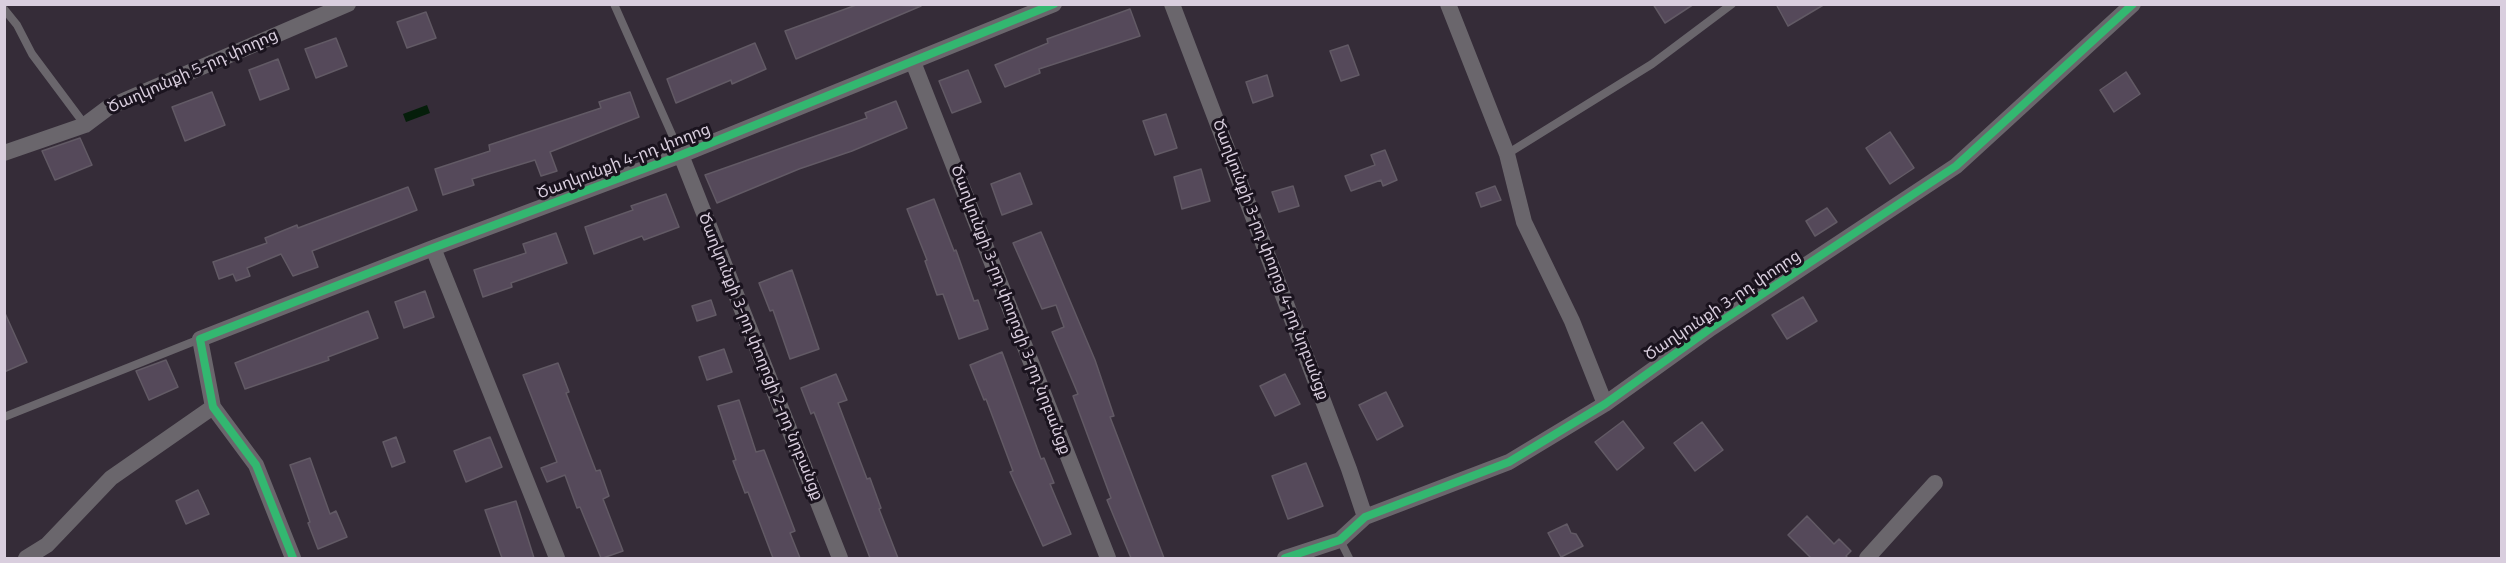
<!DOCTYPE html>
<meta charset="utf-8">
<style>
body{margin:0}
#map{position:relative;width:2506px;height:563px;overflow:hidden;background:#352c38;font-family:"Titillium Web",sans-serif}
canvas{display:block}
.frame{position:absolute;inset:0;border:6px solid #d9cede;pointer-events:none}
</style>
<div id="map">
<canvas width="2506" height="563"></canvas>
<div class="frame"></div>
</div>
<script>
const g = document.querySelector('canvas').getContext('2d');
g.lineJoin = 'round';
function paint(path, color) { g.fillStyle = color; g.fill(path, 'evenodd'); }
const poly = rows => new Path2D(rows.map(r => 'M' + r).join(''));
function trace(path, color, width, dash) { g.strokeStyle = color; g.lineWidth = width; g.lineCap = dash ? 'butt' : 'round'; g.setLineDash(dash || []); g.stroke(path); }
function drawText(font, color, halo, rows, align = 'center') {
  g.font = font + ' "Titillium Web","Noto Sans Armenian",sans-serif'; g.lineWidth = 6; g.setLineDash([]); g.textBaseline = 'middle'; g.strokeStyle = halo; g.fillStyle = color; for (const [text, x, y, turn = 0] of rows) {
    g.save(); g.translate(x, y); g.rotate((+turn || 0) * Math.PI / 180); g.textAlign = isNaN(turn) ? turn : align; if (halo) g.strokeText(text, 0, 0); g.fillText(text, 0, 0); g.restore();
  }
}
paint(poly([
 [427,105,430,113,406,122,403,114]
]), '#051e0a');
const building = poly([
 [859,4,921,6,796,59,785,31,859,4],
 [1653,4,1694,4,1665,23,1653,4],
 [1776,4,1825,4,1788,26,1776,4],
 [1130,9,1140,36,1039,69,1040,73,1005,87,995,65,1048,43,1047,39,1130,9],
 [426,12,436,38,407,48,397,22,426,12],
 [336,38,347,66,316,78,305,49,336,38],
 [755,43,766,69,732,84,731,80,676,103,667,79,755,43],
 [1348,45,1359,75,1341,81,1330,51,1348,45],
 [278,59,289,89,260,100,249,70,278,59],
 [968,70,981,102,952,113,939,81,968,70],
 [2126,72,2140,94,2114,112,2100,90,2126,72],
 [1267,75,1273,96,1253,103,1246,82,1267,75],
 [212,92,225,125,185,141,172,107,212,92],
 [630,92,639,117,550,152,557,171,541,176,535,160,472,179,474,185,443,195,435,169,490,151,489,145,601,108,599,102,630,92],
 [896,101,907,128,852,151,799,169,717,203,705,175,867,118,865,113,896,101],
 [1166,114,1177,148,1155,155,1143,121,1166,114],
 [1890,132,1914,168,1890,184,1866,148,1890,132],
 [80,138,92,165,55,180,42,151,80,138],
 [1385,150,1397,180,1383,186,1381,180,1351,191,1345,176,1375,165,1371,155,1385,150],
 [1201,169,1210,201,1182,209,1174,177,1201,169],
 [1020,173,1032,204,1002,215,991,184,1020,173],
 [1293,186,1299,206,1279,212,1272,192,1293,186],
 [1495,186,1501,200,1481,207,1476,193,1495,186],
 [408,187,417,210,312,251,318,267,293,276,281,254,247,268,250,276,236,281,233,274,219,279,213,262,267,243,265,238,297,225,298,228,408,187],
 [666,194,679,227,644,240,642,236,594,254,585,227,633,210,631,206,666,194],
 [934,199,954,251,956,250,974,301,978,300,988,329,959,339,943,294,937,295,925,261,927,260,907,209,934,199],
 [1827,208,1837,222,1815,236,1806,221,1827,208],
 [1041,232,1095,360,1114,416,1110,417,1164,558,1131,558,1107,500,1111,498,1073,396,1078,394,1052,332,1064,327,1056,305,1042,309,1013,243,1041,232],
 [556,233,567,263,511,283,512,287,483,297,474,270,526,253,523,244,556,233],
 [792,270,819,349,790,359,773,310,770,311,759,283,792,270],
 [425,291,434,317,404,328,395,302,425,291],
 [1803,297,1817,321,1787,339,1772,315,1803,297],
 [711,300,716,315,697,321,692,306,711,300],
 [4,311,27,362,4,372,4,311],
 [368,311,378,338,328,357,329,360,245,389,235,363,368,311],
 [724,349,732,372,707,380,699,357,724,349],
 [1002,352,1041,459,1044,458,1054,483,1050,484,1071,534,1043,546,1010,472,1013,471,986,399,984,400,970,365,1002,352],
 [166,360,178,387,149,400,136,371,166,360],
 [558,363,569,392,566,393,596,471,600,470,609,496,603,499,623,551,603,558,601,558,580,507,577,508,565,475,547,482,541,468,557,462,523,375,558,363],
 [836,374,847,400,838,403,867,479,870,478,881,508,879,509,898,558,870,558,814,412,811,414,801,388,836,374],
 [1285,374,1300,404,1275,416,1260,386,1285,374],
 [1386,392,1403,426,1377,440,1359,405,1386,392],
 [739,400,756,452,764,450,795,531,790,533,800,558,773,558,748,492,745,493,733,461,736,460,718,406,739,400],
 [1623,421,1644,448,1617,470,1595,442,1623,421],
 [1702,422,1723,450,1695,471,1674,443,1702,422],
 [396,437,405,462,392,467,383,442,396,437],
 [490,437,502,467,466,482,454,451,490,437],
 [310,458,330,514,336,511,347,537,318,549,308,523,310,522,290,465,310,458],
 [1306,463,1323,506,1288,519,1272,476,1306,463],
 [198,490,209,514,186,524,176,501,198,490],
 [516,501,534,558,502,558,485,510,516,501],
 [1807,516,1834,544,1839,539,1851,551,1846,556,1848,558,1811,558,1788,535,1807,516],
 [1567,524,1571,533,1576,534,1583,546,1561,557,1548,533,1567,524]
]);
paint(building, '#55495a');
trace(building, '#625a65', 1.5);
trace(poly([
 [614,4,681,155],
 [4,9,17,25,32,54,85,125],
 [1507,154,1652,64,1732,4],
 [4,417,200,339],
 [1340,540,1349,558]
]), '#6a666c', 8);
trace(poly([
 [1172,4,1349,469,1365,517],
 [1448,4,1507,154,1524,222,1572,321,1605,404],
 [913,62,1108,558],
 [4,153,85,125,109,107,348,4],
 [681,155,840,558],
 [433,248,557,558],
 [26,558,47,545,111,478,213,407],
 [293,558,256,465,213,407,200,339,433,248,681,155,1054,4],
 [1285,558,1340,540,1365,517,1509,462,1605,404,1711,328,1956,166,2133,4],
 [1867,558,1935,483]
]), '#6a666c', 16);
trace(poly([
 [293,558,256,465,213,407,200,339,433,248,681,155,1054,4],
 [1285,558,1340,540,1365,517,1509,462,1605,404,1711,328,1956,166,2133,4]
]), '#33b770', 8);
drawText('16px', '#d9cede', '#1a131e', [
 ["Ծաղկունքի 5-րդ փողոց",193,72,-24],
 ["Ծաղկունքի 4-րդ փողոց",624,162,-21],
 ["Ծաղկունքի 3-րդ փողոց 4-րդ նրբանցք",1270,260,69],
 ["Ծաղկունքի 3-րդ փողոց",1723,306,-34],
 ["Ծաղկունքի 3-րդ փողոցի 3-րդ նրբանցք",1010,310,69],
 ["Ծաղկունքի 3-րդ փողոցի 2-րդ նրբանցք",760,357,68]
]);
</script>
